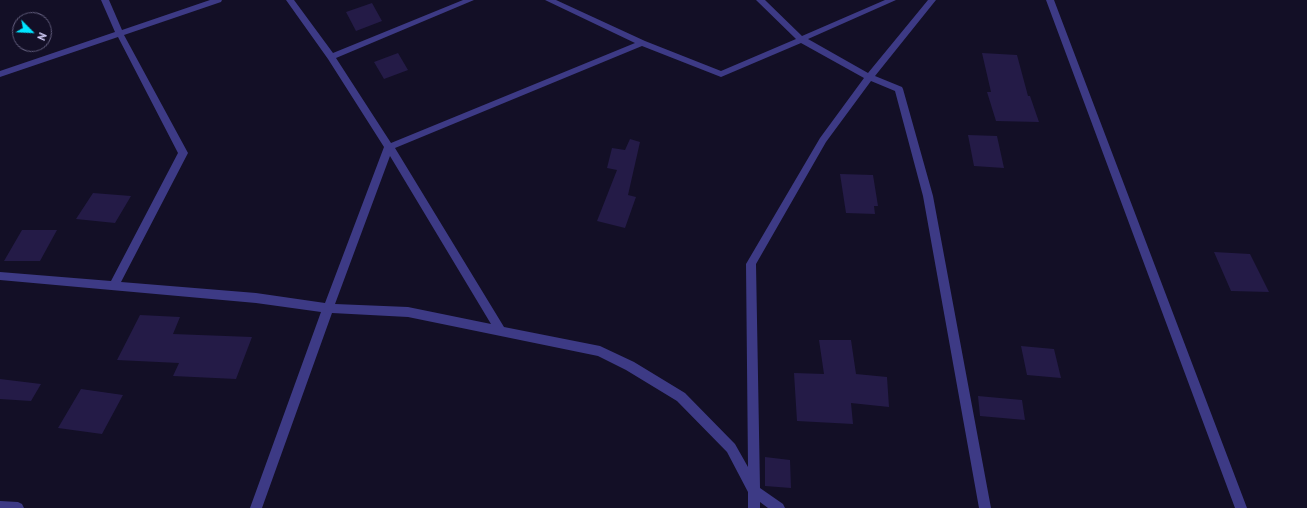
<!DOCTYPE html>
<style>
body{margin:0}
#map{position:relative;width:1307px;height:508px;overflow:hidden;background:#130f26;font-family:"PT Sans",sans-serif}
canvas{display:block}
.north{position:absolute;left:12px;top:12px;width:40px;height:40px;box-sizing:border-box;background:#130f26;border:1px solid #625e7d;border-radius:50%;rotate:114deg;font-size:11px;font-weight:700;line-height:16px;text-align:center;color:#d9d4ff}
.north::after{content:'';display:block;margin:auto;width:14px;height:18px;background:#00e5ff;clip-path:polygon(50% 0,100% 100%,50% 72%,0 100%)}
</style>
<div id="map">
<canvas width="1307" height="508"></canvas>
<div class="north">N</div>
</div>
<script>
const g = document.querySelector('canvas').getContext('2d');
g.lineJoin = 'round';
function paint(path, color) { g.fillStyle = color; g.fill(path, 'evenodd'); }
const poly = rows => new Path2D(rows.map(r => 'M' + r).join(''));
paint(poly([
 [372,3,382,21,356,31,346,12],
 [398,53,408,70,384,79,374,62],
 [982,53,1017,55,1028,96,1030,96,1039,122,996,121,987,92,991,92],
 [968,135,997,136,1004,168,974,166],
 [630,139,640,142,628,195,636,197,625,228,597,221,617,170,607,168,612,148,625,150],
 [840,174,873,175,878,206,874,206,875,214,846,213],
 [93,193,131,196,115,223,76,219],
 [22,230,57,230,40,261,4,261],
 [1214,252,1250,254,1269,292,1231,291],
 [140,315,180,317,173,334,252,337,236,379,173,376,179,363,117,360],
 [819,340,851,340,856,374,887,377,889,407,851,403,853,424,797,421,794,373,824,374],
 [1021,346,1054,349,1061,378,1027,375],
 [0,379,41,384,31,401,0,399],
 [81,389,123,395,102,434,58,428],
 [978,396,1022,400,1025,420,980,416],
 [765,457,790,460,791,488,765,486]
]), '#241b47');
paint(poly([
 [101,0,109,0,122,30,210,0,222,0,221,2,124,35,188,153,121,282,256,293,325,303,384,147,328,59,286,0,294,0,333,53,463,0,474,0,336,58,391,143,635,43,545,0,556,0,645,41,721,71,796,39,756,0,765,0,802,36,885,0,896,0,808,39,868,73,928,0,936,0,875,76,902,87,903,89,933,196,991,508,979,508,923,196,895,91,871,81,826,142,756,264,760,488,783,504,785,508,768,508,760,502,760,508,748,508,748,492,727,452,677,401,626,370,598,356,408,317,332,313,262,508,250,508,321,312,256,303,0,280,0,272,111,281,178,153,118,37,0,77,0,71,115,32,101,0],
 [801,43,864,78,820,138,746,264,748,467,735,444,685,393,634,362,600,346,504,327,395,148,642,46,721,77,801,43],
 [390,156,491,324,408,307,335,304,390,156],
 [1046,0,1054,0,1247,508,1235,508,1046,0],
 [0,501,18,502,22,504,24,508,0,508,0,501]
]), '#3d3a85');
</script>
